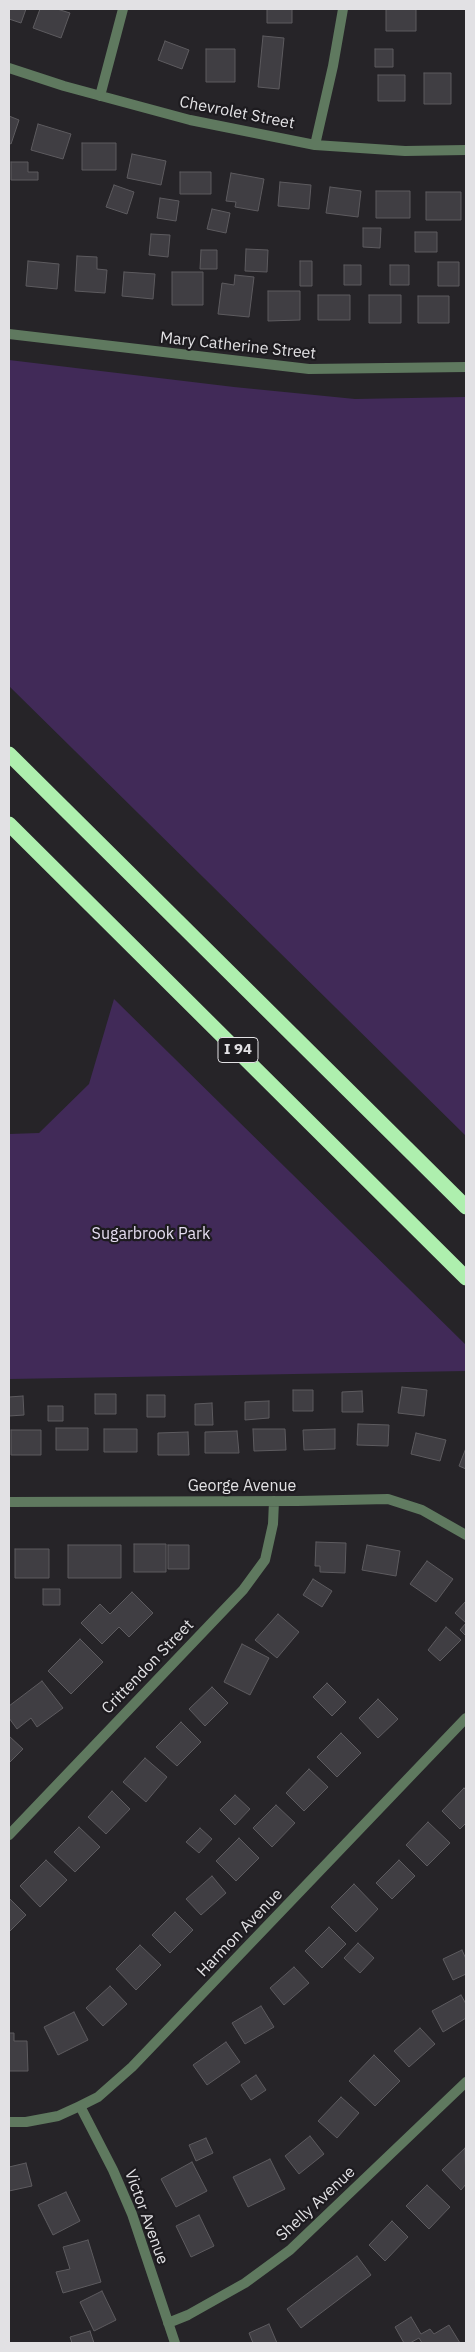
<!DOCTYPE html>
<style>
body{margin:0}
#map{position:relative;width:475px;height:2352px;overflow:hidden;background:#262428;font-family:"IBM Plex Sans",sans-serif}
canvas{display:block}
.frame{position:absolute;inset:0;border:10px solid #e2e1e4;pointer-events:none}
</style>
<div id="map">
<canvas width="475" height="2352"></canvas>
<div class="frame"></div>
</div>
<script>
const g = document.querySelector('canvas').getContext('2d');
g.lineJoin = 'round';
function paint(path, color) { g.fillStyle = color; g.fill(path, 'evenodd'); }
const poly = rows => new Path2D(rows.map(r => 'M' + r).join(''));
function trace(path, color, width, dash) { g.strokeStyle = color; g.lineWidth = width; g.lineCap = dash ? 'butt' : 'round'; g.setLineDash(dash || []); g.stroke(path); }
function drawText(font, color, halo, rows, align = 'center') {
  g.font = font + ' "IBM Plex Sans",sans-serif'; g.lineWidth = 4.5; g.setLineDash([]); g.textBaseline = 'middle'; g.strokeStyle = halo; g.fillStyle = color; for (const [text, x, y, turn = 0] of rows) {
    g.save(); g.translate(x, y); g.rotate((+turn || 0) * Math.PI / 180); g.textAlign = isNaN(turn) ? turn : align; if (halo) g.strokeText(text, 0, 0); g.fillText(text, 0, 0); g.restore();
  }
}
paint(poly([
 [9,360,234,387,355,399,466,397,466,1136,9,686],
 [114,999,466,1345,466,1371,9,1379,9,1134,39,1133,89,1084]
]), '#412a58');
const building = poly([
 [9,9,26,9,21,23,9,19,9,9],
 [40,9,57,9,70,13,61,38,33,28,40,9],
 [267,9,292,9,292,23,267,23,267,9],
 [386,9,416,9,416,31,386,31,386,9],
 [263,36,284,38,279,89,258,87,263,36],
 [165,41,189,50,182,69,158,60,165,41],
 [206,49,235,49,235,82,206,82,206,49],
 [375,49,393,49,393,67,375,67,375,49],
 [424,73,451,73,451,104,424,104,424,73],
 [378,75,405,75,405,101,378,101,378,75],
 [9,116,19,120,11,144,9,143,9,116],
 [38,124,71,134,63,159,31,150,38,124],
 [82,143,116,143,116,170,82,170,82,143],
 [132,154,166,161,161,185,127,178,132,154],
 [11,162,28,162,28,172,38,172,38,180,11,180,11,162],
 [180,172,211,172,211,194,180,194,180,172],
 [231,173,264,179,258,211,235,207,236,202,226,201,231,173],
 [280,182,311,185,309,209,278,206,280,182],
 [114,185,134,192,127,214,106,207,114,185],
 [330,187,361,191,358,217,326,213,330,187],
 [376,191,410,191,410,218,376,218,376,191],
 [426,192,461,192,461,220,426,220,426,192],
 [160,198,179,201,176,221,157,218,160,198],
 [212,209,230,213,226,233,207,229,212,209],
 [363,228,381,228,380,248,363,247,363,228],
 [415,232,437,232,437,252,415,252,415,232],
 [151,234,170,235,168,257,149,255,151,234],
 [246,249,268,250,267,272,245,271,246,249],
 [201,250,217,250,217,269,200,269,201,250],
 [77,256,97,257,97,269,107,270,105,293,75,291,77,256],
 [28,261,59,264,57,289,26,286,28,261],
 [300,261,312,261,312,286,300,286,300,261],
 [438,262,459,262,459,286,438,286,438,262],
 [344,265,361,265,361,285,344,285,344,265],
 [390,265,409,265,409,285,390,285,390,265],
 [124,272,155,274,153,299,122,296,124,272],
 [172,272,203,272,203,305,172,305,172,272],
 [235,275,254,277,249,317,218,314,222,283,234,285,235,275],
 [268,291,300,291,300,320,268,321,268,291],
 [318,295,350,295,350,320,318,320,318,295],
 [369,295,401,295,401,323,369,323,369,295],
 [418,296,449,296,449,323,418,323,418,296],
 [402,1387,427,1390,424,1416,398,1413,402,1387],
 [293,1390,313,1390,313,1411,293,1411,293,1390],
 [362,1391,363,1412,342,1412,342,1392,362,1391],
 [95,1394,116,1394,116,1414,95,1414,95,1394],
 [147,1395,165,1395,165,1417,147,1417,147,1395],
 [23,1396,24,1415,9,1416,9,1397,23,1396],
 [269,1401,269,1418,245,1420,245,1402,269,1401],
 [212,1403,213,1425,195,1425,195,1404,212,1403],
 [48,1406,63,1406,63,1421,48,1421,48,1406],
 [358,1424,389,1425,388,1446,357,1445,358,1424],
 [56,1428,88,1428,88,1450,56,1450,56,1428],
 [104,1429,137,1429,137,1452,104,1452,104,1429],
 [253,1429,285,1429,286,1450,254,1451,253,1429],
 [335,1429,335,1449,304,1450,303,1430,335,1429],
 [11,1430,41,1430,41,1455,11,1455,11,1430],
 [237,1431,239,1453,205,1453,205,1432,237,1431],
 [188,1432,189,1455,158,1455,158,1433,188,1432],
 [416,1433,446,1440,440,1461,411,1454,416,1433],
 [466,1448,466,1469,459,1466,466,1448],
 [316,1542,346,1543,345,1573,320,1572,320,1566,315,1566,316,1542],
 [134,1544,166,1544,166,1572,134,1572,134,1544],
 [68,1545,121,1545,121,1578,68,1578,68,1545],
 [168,1545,189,1545,189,1569,168,1569,168,1545],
 [367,1545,400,1551,396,1576,362,1570,367,1545],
 [15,1549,49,1549,49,1578,15,1578,15,1549],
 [427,1561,453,1579,436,1602,410,1584,427,1561],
 [313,1579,332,1591,322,1607,303,1595,313,1579],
 [43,1589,60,1589,60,1605,43,1605,43,1589],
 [132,1592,153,1613,129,1637,119,1627,102,1644,81,1623,100,1604,110,1614,132,1592],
 [466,1601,466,1636,460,1630,466,1623,455,1613,466,1601],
 [278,1614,299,1632,277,1658,255,1640,278,1614],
 [446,1627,461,1640,440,1661,428,1650,446,1627],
 [80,1639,103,1662,71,1694,48,1671,80,1639],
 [242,1644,269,1658,250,1695,224,1682,242,1644],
 [42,1681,63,1708,37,1727,31,1718,17,1729,9,1718,9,1706,42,1681],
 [327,1683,346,1702,332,1716,313,1697,327,1683],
 [212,1687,228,1703,205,1726,189,1709,212,1687],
 [378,1699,398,1719,378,1738,359,1718,378,1699],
 [181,1722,201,1742,177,1766,156,1747,181,1722],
 [341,1733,361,1753,337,1777,317,1757,341,1733],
 [9,1736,23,1749,9,1763,9,1736],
 [145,1758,167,1777,146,1802,123,1782,145,1758],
 [309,1769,328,1787,304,1811,286,1793,309,1769],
 [464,1788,466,1790,466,1823,460,1829,442,1811,464,1788],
 [112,1791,130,1809,106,1834,88,1817,112,1791],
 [235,1795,250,1809,235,1825,220,1810,235,1795],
 [276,1805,295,1823,272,1847,253,1828,276,1805],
 [428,1822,450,1843,427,1866,406,1845,428,1822],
 [79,1827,100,1847,75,1872,54,1852,79,1827],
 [200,1828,212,1839,199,1853,186,1842,200,1828],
 [239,1838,259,1858,236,1881,216,1861,239,1838],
 [46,1860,67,1880,40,1907,20,1886,46,1860],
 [399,1860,415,1876,392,1899,376,1883,399,1860],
 [212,1876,226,1893,201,1915,186,1899,212,1876],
 [354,1884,378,1909,356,1932,331,1907,354,1884],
 [9,1898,26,1915,9,1932,9,1898],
 [175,1912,193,1930,170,1953,152,1935,175,1912],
 [329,1927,346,1944,322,1968,305,1951,329,1927],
 [358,1943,374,1958,360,1973,344,1958,358,1943],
 [140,1945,161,1965,136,1990,116,1969,140,1945],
 [462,1950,466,1959,466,1974,453,1980,443,1959,462,1950],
 [294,1967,309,1983,284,2005,270,1988,294,1967],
 [110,1986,127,2004,103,2026,86,2008,110,1986],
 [461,1995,466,2004,466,2018,443,2032,432,2011,461,1995],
 [261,2006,274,2027,245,2044,232,2023,261,2006],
 [74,2012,88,2040,58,2055,44,2027,74,2012],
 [420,2028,435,2044,409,2067,394,2051,420,2028],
 [9,2033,14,2033,14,2041,27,2041,28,2071,9,2071,9,2033],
 [226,2042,240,2062,207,2085,193,2065,226,2042],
 [374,2055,400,2081,375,2106,349,2081,374,2055],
 [256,2075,266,2090,251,2100,241,2085,256,2075],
 [341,2097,359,2113,337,2138,318,2121,341,2097],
 [310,2136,324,2154,299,2174,285,2156,310,2136],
 [206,2138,213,2153,196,2161,189,2145,206,2138],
 [465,2148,466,2184,461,2190,442,2170,465,2148],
 [270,2159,285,2189,248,2207,233,2177,270,2159],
 [192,2162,207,2191,176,2207,161,2179,192,2162],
 [26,2163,32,2186,9,2191,9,2167,26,2163],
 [427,2185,450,2207,429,2229,406,2206,427,2185],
 [66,2192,80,2221,53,2235,38,2205,66,2192],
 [199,2215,214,2246,191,2257,176,2226,199,2215],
 [392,2221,408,2237,385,2261,369,2245,392,2221],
 [88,2240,101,2282,63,2293,56,2272,70,2269,63,2247,88,2240],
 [357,2256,371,2275,301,2328,287,2309,357,2256],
 [102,2291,116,2320,94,2331,80,2302,102,2291],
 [411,2317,421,2334,430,2329,434,2334,449,2325,460,2343,422,2343,419,2338,410,2343,404,2343,395,2327,411,2317],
 [269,2324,277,2343,253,2343,249,2333,269,2324],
 [90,2331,94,2343,72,2343,70,2337,90,2331]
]);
paint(building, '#403e43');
trace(building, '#5d5b5f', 1);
trace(poly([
 [9,68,64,86,190,120,315,145,405,151,466,150],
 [100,96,123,9],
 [315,145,333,66,343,9],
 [9,334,309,369,466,367],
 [9,1502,297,1501,388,1499,422,1510,466,1535],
 [9,1835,243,1590,265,1560,273,1524,274,1501],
 [80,2106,113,2170,132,2214,175,2343],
 [9,2122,26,2122,58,2116,80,2106,98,2097,132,2067,466,1718],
 [168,2323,188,2315,245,2283,290,2250,466,2082]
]), '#5f795f', 10);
trace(poly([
 [9,754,466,1207],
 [9,824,466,1278]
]), '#aeefae', 15);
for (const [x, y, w] of [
 [238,1050,40]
]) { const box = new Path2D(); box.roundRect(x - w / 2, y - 12.5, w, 25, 4); g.fillStyle = '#1d1b1f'; g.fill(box); trace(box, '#e2e1e4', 1); }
drawText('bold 15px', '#e2e1e4', null, [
 ["I 94",238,1050]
]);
drawText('16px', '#e2e1e4', '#1d1b1f', [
 ["Chevrolet Street",237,113,11],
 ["Mary Catherine Street",238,346,6],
 ["George Avenue",242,1486],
 ["Crittendon Street",148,1667,-46],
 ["Harmon Avenue",240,1933,-46],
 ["Shelly Avenue",316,2204,-43],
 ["Victor Avenue",146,2217,70]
]);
drawText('16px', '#e5ddf0', '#1d1b1f', [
 ["Sugarbrook Park",151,1234]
]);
</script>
